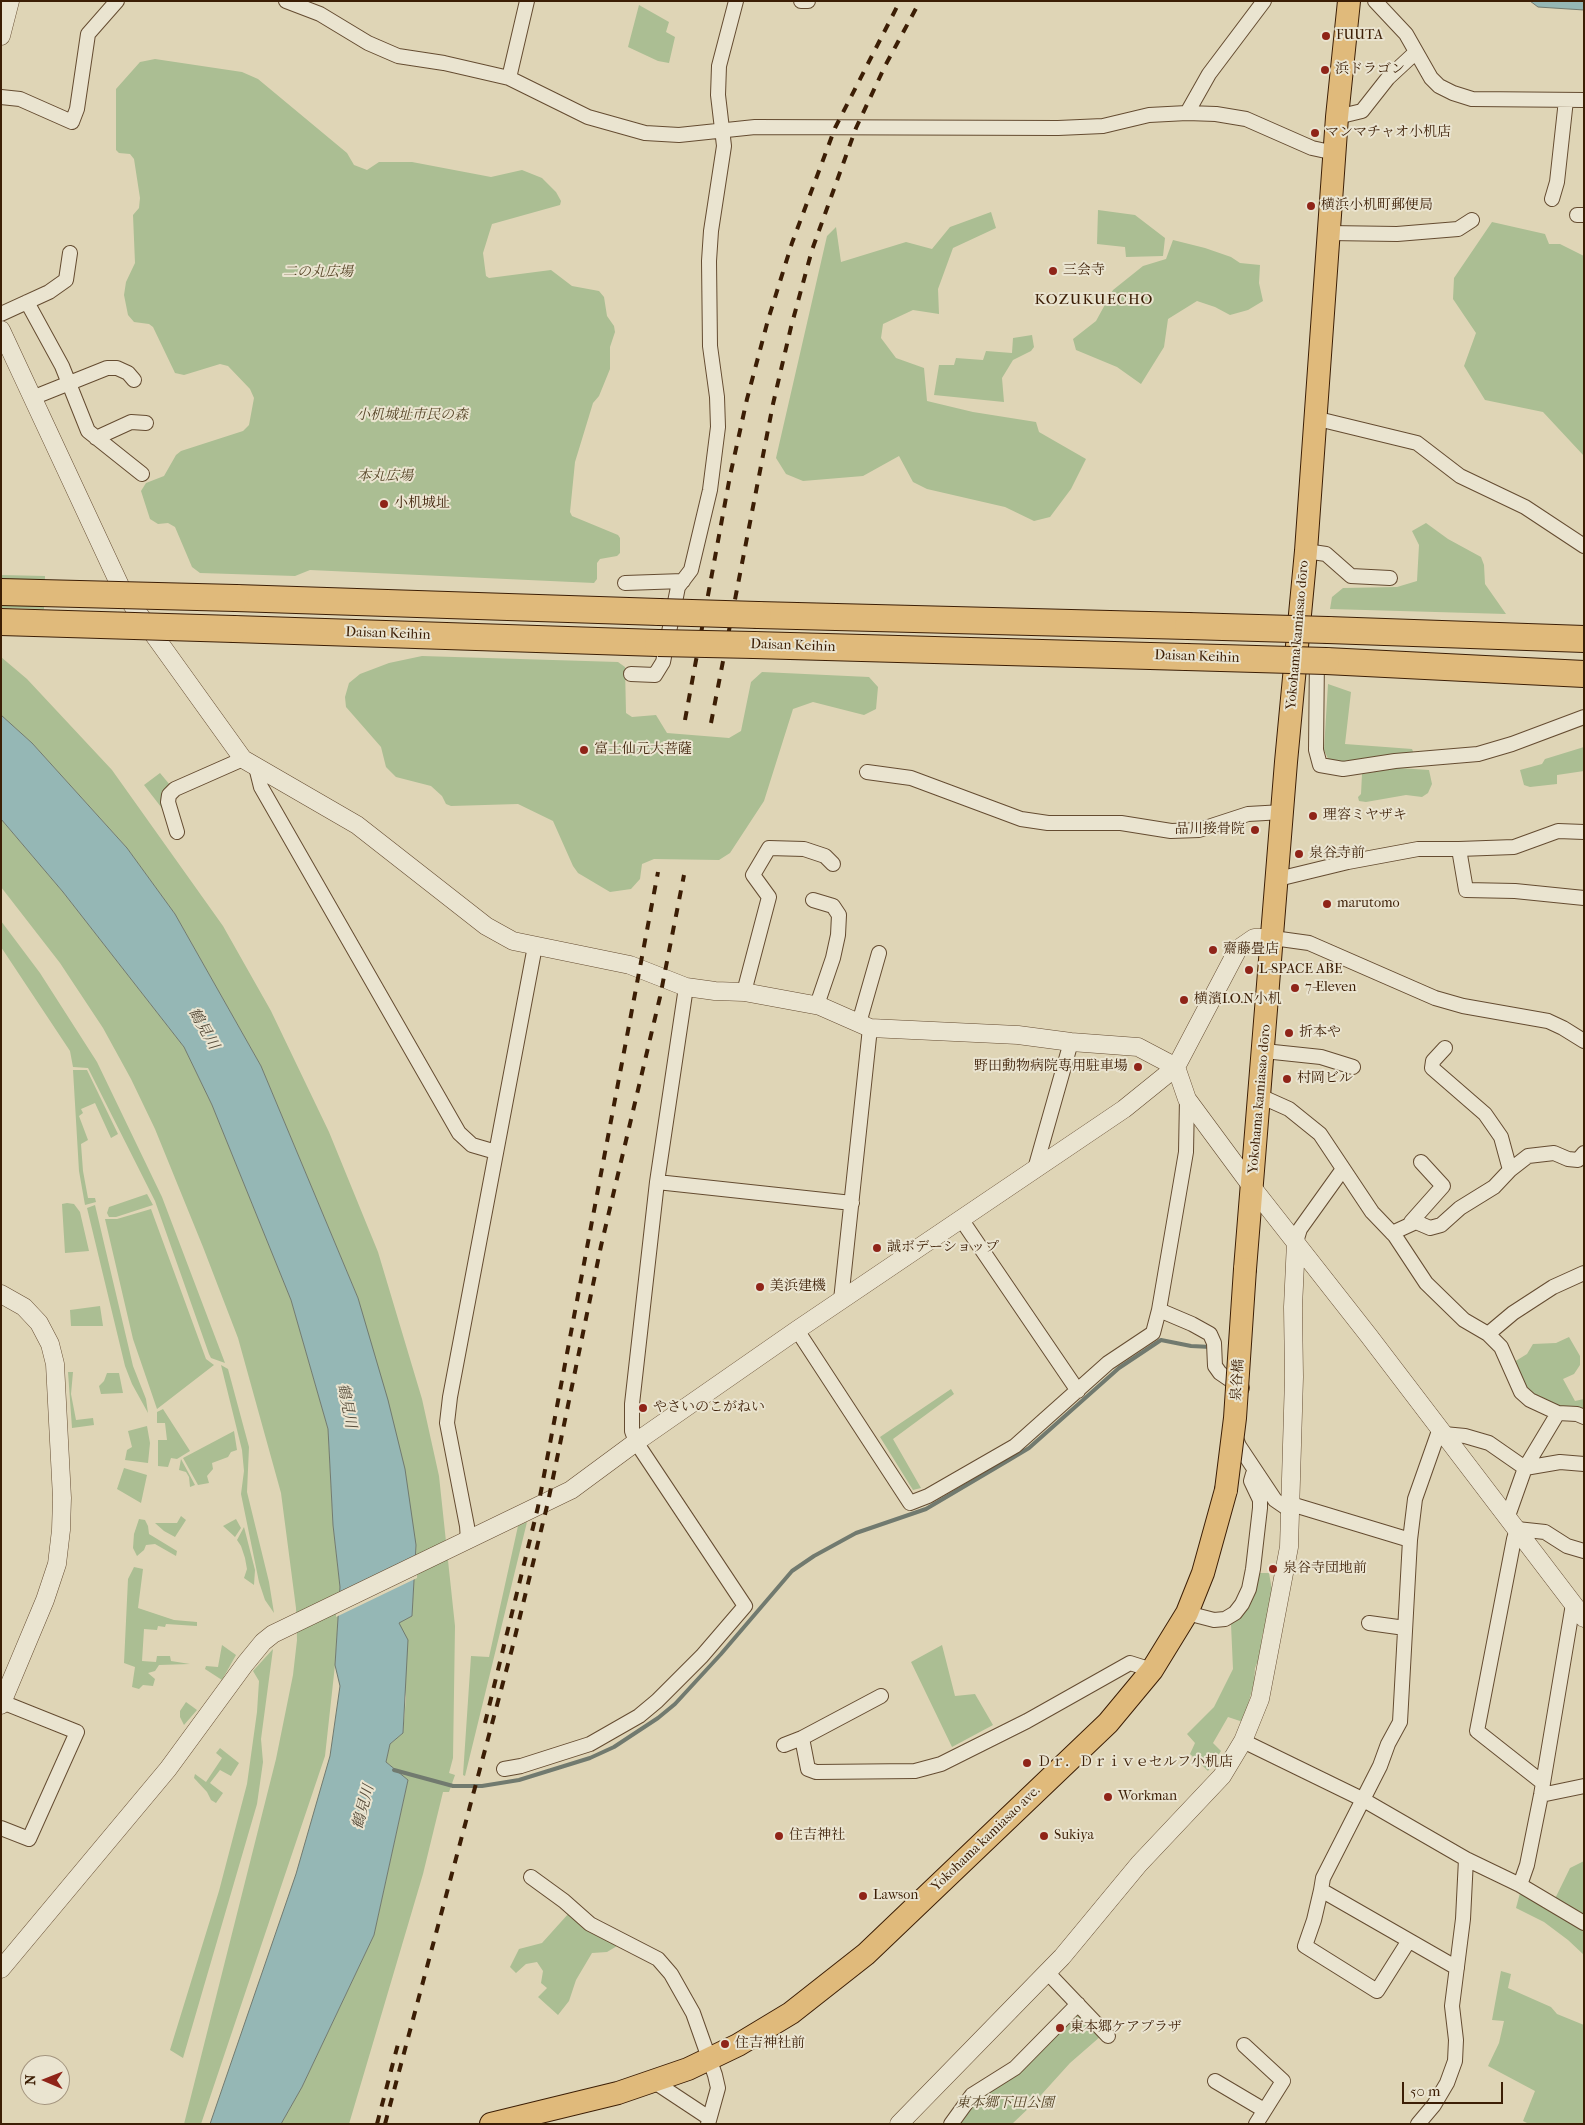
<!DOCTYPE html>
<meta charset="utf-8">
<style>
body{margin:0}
#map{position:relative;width:1585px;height:2125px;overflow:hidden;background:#dfd5b6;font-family:"IM FELL French Canon",serif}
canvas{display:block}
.frame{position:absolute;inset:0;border:2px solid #3c1e05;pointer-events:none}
.north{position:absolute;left:20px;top:2055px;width:50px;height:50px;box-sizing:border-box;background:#eae4d0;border:1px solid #a4957f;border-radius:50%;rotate:271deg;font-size:14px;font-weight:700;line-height:20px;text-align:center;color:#3c1e05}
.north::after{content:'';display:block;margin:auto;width:18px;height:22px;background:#8f2418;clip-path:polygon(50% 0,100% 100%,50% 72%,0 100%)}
.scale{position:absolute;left:1402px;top:2082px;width:101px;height:22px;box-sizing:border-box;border:2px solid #3c1e05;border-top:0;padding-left:6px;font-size:15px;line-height:18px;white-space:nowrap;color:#3c1e05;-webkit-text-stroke:4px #eae4d0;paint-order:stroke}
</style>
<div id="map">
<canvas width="1585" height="2125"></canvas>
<div class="frame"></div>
<div class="north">N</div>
<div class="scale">50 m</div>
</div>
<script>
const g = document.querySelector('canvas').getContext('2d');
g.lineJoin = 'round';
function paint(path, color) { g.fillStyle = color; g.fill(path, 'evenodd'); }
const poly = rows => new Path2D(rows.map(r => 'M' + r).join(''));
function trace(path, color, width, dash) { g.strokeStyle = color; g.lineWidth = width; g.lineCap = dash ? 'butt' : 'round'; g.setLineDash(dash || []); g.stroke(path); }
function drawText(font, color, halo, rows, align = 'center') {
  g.font = font + ' "IM FELL French Canon","Noto Serif JP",serif'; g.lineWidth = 4; g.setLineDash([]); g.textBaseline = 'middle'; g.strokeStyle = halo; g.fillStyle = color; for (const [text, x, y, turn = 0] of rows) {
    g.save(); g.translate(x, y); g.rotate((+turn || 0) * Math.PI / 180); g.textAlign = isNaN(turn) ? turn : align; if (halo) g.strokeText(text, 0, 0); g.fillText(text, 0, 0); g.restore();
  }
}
paint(poly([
 [639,5,669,22,666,32,675,37,669,63,658,61,628,47],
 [155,59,242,72,258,79,347,153,354,165,367,170,379,162,412,162,491,177,522,170,542,178,556,192,561,201,560,205,492,224,483,253,486,276,489,278,551,270,572,286,599,291,604,297,607,316,614,326,615,332,610,347,610,369,599,396,593,403,575,462,570,512,572,516,618,535,620,538,620,553,617,556,600,559,597,563,597,579,594,583,310,570,295,576,200,573,192,567,175,527,168,523,158,524,150,519,141,491,146,483,164,476,176,455,181,451,243,431,249,425,254,398,250,389,228,366,220,364,184,375,175,373,153,327,149,324,134,322,128,315,124,295,126,282,135,263,133,215,139,208,140,198,134,159,130,154,119,153,116,150,116,89,140,62],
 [1098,210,1135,215,1165,238,1163,256,1126,257,1125,247,1097,244],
 [991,212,996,228,953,248,938,289,939,314,913,310,883,324,881,338,896,358,924,368,927,401,973,412,1036,422,1039,432,1086,459,1071,489,1050,517,1034,521,1005,507,927,489,913,482,899,456,863,476,803,481,786,474,776,458,827,236,836,227,841,262,906,242,932,249,950,227],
 [1492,222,1545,234,1549,244,1560,244,1584,256,1584,456,1543,412,1485,400,1464,366,1476,333,1453,299,1454,278],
 [1173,240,1205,248,1231,257,1240,263,1260,265,1259,283,1263,301,1248,310,1230,315,1215,307,1197,301,1168,319,1164,347,1141,384,1117,367,1076,350,1073,339,1096,321,1113,290,1143,266,1166,259],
 [1032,335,1034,347,1031,351,1013,360,1002,378,1004,402,934,395,939,365,954,365,956,358,983,360,986,351,1012,353,1013,338],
 [1426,523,1448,539,1481,557,1484,565,1485,584,1506,614,1330,609,1332,597,1343,588,1397,587,1417,581,1419,545,1412,531],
 [1,575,45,576,44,609,1,608],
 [422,656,618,662,625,667,626,713,632,717,656,715,667,733,729,738,741,731,751,682,762,672,869,677,878,687,876,709,864,715,813,702,793,709,764,801,730,853,719,860,654,859,642,864,640,879,631,889,610,892,578,873,573,866,553,821,518,804,451,806,446,804,442,796,431,786,396,777,386,767,381,747,346,707,345,697,349,683,360,674,389,663],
 [1,657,27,679,112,770,223,926,271,1011,329,1132,378,1252,422,1399,439,1476,455,1626,453,1758,449,1773,455,1775,449,1792,443,1792,423,1874,349,2124,281,2124,302,2087,374,1935,408,1780,386,1762,390,1744,403,1733,406,1697,398,1623,412,1616,416,1545,358,1298,261,1066,175,914,127,848,32,743,1,715],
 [1328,684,1351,692,1345,744,1412,749,1414,754,1330,763,1324,750],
 [1584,747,1584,771,1557,775,1557,784,1530,787,1524,785,1520,770,1542,764,1545,759],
 [1399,768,1429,770,1432,784,1428,793,1422,797,1406,795,1366,802,1359,801,1358,797,1361,794,1362,774],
 [160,773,170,785,171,820,144,785],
 [1,819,63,892,184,1047,212,1105,291,1300,328,1429,333,1525,340,1587,335,1665,325,1756,201,2124,184,2124,276,1759,293,1675,297,1640,296,1608,281,1493,238,1338,203,1247,155,1129,131,1079,103,1028,60,963,1,887],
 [1,921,40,973,97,1062,162,1197,225,1363,211,1358,209,1354,155,1201,88,1068,73,1067,70,1051,1,947],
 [73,1070,87,1070,118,1134,111,1138,95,1103,81,1109,83,1113,79,1116,88,1140,81,1144,83,1171,88,1198,95,1198,96,1202,85,1205,79,1171],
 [147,1194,153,1205,116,1217,109,1217,107,1213,109,1207],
 [67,1203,74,1204,80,1212,89,1251,65,1253,62,1204],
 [95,1205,133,1366,146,1399,148,1413,132,1384,125,1366,87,1208],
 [151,1209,206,1359,214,1365,157,1409,133,1339,105,1219,117,1219],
 [100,1306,103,1326,71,1326,70,1310],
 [1569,1337,1580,1356,1580,1365,1574,1374,1563,1379,1575,1401,1584,1399,1584,1413,1558,1410,1524,1389,1514,1362,1527,1354,1533,1344,1556,1343],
 [221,1365,228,1369,249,1447,247,1492,269,1582,274,1613,265,1600,259,1582,241,1494,244,1471,242,1450],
 [68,1372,73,1372,71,1394,76,1420,93,1418,94,1425,72,1428],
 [107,1373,119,1373,123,1393,101,1394,99,1386,104,1381],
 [951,1389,954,1394,893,1439,921,1488,913,1490,880,1437],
 [163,1409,190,1451,177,1459,171,1458,168,1467,158,1466,158,1440,167,1440,165,1423,157,1423,157,1412],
 [147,1426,150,1443,148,1463,125,1460,127,1450,132,1447,128,1431],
 [234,1431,237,1450,231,1452,228,1457,212,1463,213,1469,207,1476,209,1483,198,1485,183,1458],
 [181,1459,195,1485,190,1487,189,1477,186,1472,179,1470],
 [124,1468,147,1475,141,1503,117,1489],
 [181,1516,186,1520,175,1537,164,1531,155,1523,177,1523],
 [139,1519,145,1520,148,1526,149,1534,177,1551,176,1556,155,1544,146,1545,144,1550,137,1556,133,1548,134,1534],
 [236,1519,241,1528,235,1537,223,1526],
 [527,1522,465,1776,463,1775,471,1656,489,1657,518,1526],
 [244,1527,255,1570,254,1585,244,1578,247,1569,245,1558,241,1546,237,1540],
 [134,1567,143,1569,138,1608,174,1620,197,1622,197,1626,166,1624,165,1627,158,1626,157,1630,144,1629,142,1661,156,1662,157,1656,170,1656,171,1661,190,1664,159,1665,155,1671,148,1673,155,1679,153,1686,143,1685,139,1689,132,1687,135,1667,124,1663,128,1579],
 [1254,1573,1269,1573,1272,1590,1266,1628,1262,1635,1261,1654,1255,1668,1254,1683,1243,1722,1228,1717,1213,1743,1221,1751,1208,1771,1190,1754,1195,1743,1187,1734,1214,1707,1233,1669,1231,1624,1248,1605],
 [222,1645,236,1655,222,1680,205,1669,206,1666,218,1667],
 [942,1645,955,1696,975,1694,993,1725,952,1747,911,1662],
 [273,1649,261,1739,263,1762,257,1804,183,2058,170,2050,219,1891,247,1784,257,1712,259,1681,253,1671],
 [186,1702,197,1710,184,1725,180,1717,180,1711],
 [220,1748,239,1763,231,1776,220,1770,210,1783,223,1793,216,1803,211,1800,207,1792,194,1778,195,1774,206,1782,222,1758,216,1753],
 [1584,1861,1584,1955,1568,1940,1544,1922,1516,1908,1520,1893,1550,1909,1570,1868],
 [569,1913,588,1929,617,1946,607,1952,592,1953,576,1980,569,2001,558,2015,538,1997,547,1988,541,1983,543,1971,537,1962,526,1964,516,1973,510,1967,519,1949,542,1943],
 [1501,1971,1511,1974,1508,1988,1551,2007,1557,2014,1584,2025,1584,2124,1529,2124,1523,2121,1535,2091,1488,2066,1499,2043,1504,2021,1492,2020],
 [1078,2012,1101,2036,1070,2063,1032,2105,1012,2124,959,2124,977,2099]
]), '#abbe93');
const water = poly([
 [1530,1,1584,1,1584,10,1538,7,1530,1],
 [1,715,32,743,127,848,175,914,261,1066,358,1298,388,1400,405,1469,416,1545,412,1616,399,1623,408,1640,403,1733,390,1744,386,1762,408,1780,374,1935,302,2087,281,2124,210,2124,296,1874,330,1756,340,1686,335,1665,340,1587,333,1525,328,1429,291,1300,212,1105,184,1047,63,892,1,819,1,715]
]);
paint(water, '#95b7b5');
trace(water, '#717a6f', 1);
paint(poly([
 [418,1556,417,1578,336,1617,337,1594]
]), '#dfd5b6');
trace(poly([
 [394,1770,453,1786,482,1786,519,1780,590,1758,614,1747,658,1718,675,1704,721,1654,792,1571,814,1556,856,1533,926,1509,1009,1460,1029,1448,1119,1368,1161,1340,1191,1346,1211,1347]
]), '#717a6f', 4);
const minor = poly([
 [286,1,320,14,368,43,398,56,444,63,509,78,588,117,645,133,679,135,755,127,1058,128,1103,126,1149,115,1187,113,1216,114,1246,119,1312,148,1335,153],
 [801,1,808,1],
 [1375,1,1406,34,1431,78,1439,86,1453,93,1472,99,1584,100],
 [509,78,527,1],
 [1,97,20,99,72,122,77,109,88,34,117,1],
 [1187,113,1209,74,1264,1],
 [1337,117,1362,111,1388,78,1416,52],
 [1552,199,1557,182,1566,100],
 [1577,215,1584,215],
 [1329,233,1397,234,1458,229,1472,220],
 [27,302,62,366,88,431,142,474],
 [1,314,49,292,66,280,70,253],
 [32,398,107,368,117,368,128,373,134,380],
 [1314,418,1417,443,1460,476,1525,507,1584,546],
 [96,438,131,422,146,423],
 [1306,551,1326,554,1351,576,1390,578],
 [625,583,683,581],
 [1317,656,1316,750,1320,765,1343,769,1395,761,1478,754,1512,744,1584,717],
 [631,674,655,675,663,662,678,587,691,570,710,490,718,427,717,397,710,346,709,261,711,231,724,146,718,95,719,66,736,1],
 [256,767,261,787,459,1133,472,1145,496,1152],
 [867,772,911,778,1021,819,1048,823,1121,823,1171,831,1199,830,1248,814,1283,812],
 [177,832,168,802,169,795,175,789,243,759],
 [1459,849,1514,847,1558,831,1584,832],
 [1278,879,1348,862,1418,849,1459,849,1466,890,1515,891,1584,898],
 [813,900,833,906,839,915,838,935,833,958,817,1005],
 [1273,938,1309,943,1435,998,1463,1006,1548,1021,1563,1028,1584,1041],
 [744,992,769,897,753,875,769,848,804,849,825,856,833,864],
 [859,1023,879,953],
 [1445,1048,1433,1061,1432,1068,1485,1114,1501,1137,1510,1170],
 [1264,1051,1321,1057,1353,1067],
 [1260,1096,1289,1109,1320,1134,1372,1212,1395,1236,1426,1283,1464,1320,1488,1334,1501,1347,1521,1392,1530,1400,1558,1413],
 [1035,1169,1071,1042],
 [657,1182,852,1203],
 [961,1219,1078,1391],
 [1411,1222,1443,1186,1421,1162],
 [1392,1233,1416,1222,1430,1228,1441,1225,1460,1208,1494,1187,1510,1170,1528,1156,1554,1153,1568,1159,1578,1160,1584,1153],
 [1296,1242,1300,1229,1343,1169],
 [841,1300,870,1028],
 [1159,1310,1192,1324,1210,1334,1214,1343,1215,1366,1220,1373,1242,1388],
 [797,1330,910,1503,928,1496,1015,1446,1108,1363,1153,1333,1159,1310,1186,1152,1187,1099],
 [1488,1334,1513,1313,1553,1287,1584,1273],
 [1440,1428,1415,1499,1410,1540,1400,1722,1388,1744,1380,1766,1323,1878,1321,1890,1457,1968],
 [1444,1434,1465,1436,1489,1443,1525,1468,1560,1462,1584,1464],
 [1235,1436,1239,1446,1275,1500,1291,1511],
 [1291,1504,1410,1540],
 [1508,1516,1525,1468,1558,1413,1577,1414,1584,1417],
 [468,1540,467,1526,447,1423,450,1397,535,946],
 [1187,1613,1214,1620,1225,1619,1235,1613,1242,1604,1249,1589,1253,1569,1260,1508,1260,1500,1251,1481,1253,1474],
 [1369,1623,1405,1628],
 [802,1738,808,1769,816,1772,915,1771,941,1764,1027,1721,1130,1663,1152,1670],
 [1243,1741,1362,1799,1466,1859,1520,1885,1584,1923],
 [784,1745,802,1738,881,1696],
 [504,1769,521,1766,590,1744,639,1716,657,1701,702,1656,745,1606,636,1442,632,1431,632,1404,657,1182,686,987],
 [1543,1783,1477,1731,1514,1539,1517,1529,1545,1532,1567,1546,1584,1551],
 [1541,1795,1584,1786],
 [1,1828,29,1839,77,1732,2,1702],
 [531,1877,564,1901,590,1924,658,1959,671,1974,693,2013,715,2075,718,2088,708,2124],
 [1520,1885,1527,1865,1541,1795,1573,1604],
 [1321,1890,1314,1920,1305,1946,1377,1991,1408,1942],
 [1047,1972,1108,2036],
 [1244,2045,1283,2081,1256,2124],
 [653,2081,709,2118],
 [1215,2081,1264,2110],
 [951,2124,972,2095,1015,2068,1078,2004],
 [1418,2124,1434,2105,1447,2083,1455,2061,1456,2040,1452,2006,1463,1919,1466,1859]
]);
const tertiary = poly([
 [1,36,10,1],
 [1,330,123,592,243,759,357,825,486,926,513,941,630,965,686,987,715,991,744,992,820,1006,870,1028,1018,1035,1071,1042,1138,1047,1176,1067,1187,1099,1252,1187,1369,1336,1584,1618],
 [1,1294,24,1307,39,1323,50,1344,55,1364,62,1498,61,1530,57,1564,45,1600,1,1705],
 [1,1969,168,1769,245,1664,263,1642,273,1634,571,1490,636,1442,797,1330,1124,1109,1176,1067,1238,949,1254,938,1273,938],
 [899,2124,1062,1957,1139,1864,1222,1776,1243,1741,1260,1699,1289,1547,1294,1377,1293,1307,1296,1242]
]);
const primary = poly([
 [1245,1269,1286,762,1306,551,1337,117,1349,1],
 [491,2124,618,2093,688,2069,738,2045,791,2013,866,1954,1108,1723,1152,1670,1187,1613,1203,1573,1226,1490]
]);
const motorway = poly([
 [236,598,659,612],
 [758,615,1188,626],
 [234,629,658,643],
 [1328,630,1584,639],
 [754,645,1186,657],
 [1326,661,1584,674]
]);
trace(minor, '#654c31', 16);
trace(tertiary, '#654c31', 19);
trace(primary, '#3c1e05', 24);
trace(motorway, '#3c1e05', 28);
trace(minor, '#eae4d0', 14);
trace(tertiary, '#eae4d0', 18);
trace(primary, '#e0ba7b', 22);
trace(motorway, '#e0ba7b', 26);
trace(poly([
 [685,720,730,476,747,399,768,320,792,243,835,128,900,1],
 [711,723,773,404,791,327,812,250,856,128,885,66,920,1],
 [485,1723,538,1507,658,872],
 [377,2124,398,2044],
 [385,2124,512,1649,548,1502,601,1246,660,997,684,875]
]), '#3c1e05', 4, [9, 9]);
const primaryBridge = poly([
 [1226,1490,1235,1418,1245,1269]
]);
const motorwayBridge = poly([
 [1,592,236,598],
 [659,612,758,615],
 [1,622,234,629],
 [1188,626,1328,630],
 [658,643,754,645],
 [1186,657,1326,661]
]);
trace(primaryBridge, '#3c1e05', 24, []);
trace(motorwayBridge, '#3c1e05', 28, []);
trace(primaryBridge, '#e0ba7b', 22);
trace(motorwayBridge, '#e0ba7b', 26);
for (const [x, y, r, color] of [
 [1326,36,5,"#8f2418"],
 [1325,70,5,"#8f2418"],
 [1315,133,5,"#8f2418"],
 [1311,206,5,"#8f2418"],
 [1053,271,5,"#8f2418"],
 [384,504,5,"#8f2418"],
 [584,750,5,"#8f2418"],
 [1313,816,5,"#8f2418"],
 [1255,830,5,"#8f2418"],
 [1299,854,5,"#8f2418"],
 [1327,904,5,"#8f2418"],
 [1213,950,5,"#8f2418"],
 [1249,970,5,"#8f2418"],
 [1295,988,5,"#8f2418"],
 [1184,1000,5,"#8f2418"],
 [1289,1033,5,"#8f2418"],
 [1138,1067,5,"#8f2418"],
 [1287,1079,5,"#8f2418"],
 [877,1248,5,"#8f2418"],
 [760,1287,5,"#8f2418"],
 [643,1408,5,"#8f2418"],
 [1273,1569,5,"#8f2418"],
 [1027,1763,5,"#8f2418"],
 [1108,1797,5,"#8f2418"],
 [779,1836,5,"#8f2418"],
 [1044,1836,5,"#8f2418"],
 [863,1896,5,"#8f2418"],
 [1060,2028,5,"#8f2418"],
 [725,2044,5,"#8f2418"]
]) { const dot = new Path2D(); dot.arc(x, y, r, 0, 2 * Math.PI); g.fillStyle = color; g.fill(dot); trace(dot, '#eae4d0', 2); }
drawText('14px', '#3c1e05', '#eae4d0', [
 ["FUUTA",1336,36],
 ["浜ドラゴン",1335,70],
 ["マンマチャオ小机店",1325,133],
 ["横浜小机町郵便局",1321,206],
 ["三会寺",1063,271],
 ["小机城址",394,504],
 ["富士仙元大菩薩",594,750],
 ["理容ミヤザキ",1323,816],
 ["品川接骨院",1245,830,"right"],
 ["泉谷寺前",1309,854],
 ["marutomo",1337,904],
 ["齋藤畳店",1223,950],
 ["L-SPACE ABE",1259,970],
 ["7-Eleven",1305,988],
 ["横濱I.O.N小机",1194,1000],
 ["折本や",1299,1033],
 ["野田動物病院専用駐車場",1128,1067,"right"],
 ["村岡ビル",1297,1079],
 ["誠ボデーショップ",887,1248],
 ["美浜建機",770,1287],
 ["やさいのこがねい",653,1408],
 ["泉谷寺団地前",1283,1569],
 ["Ｄｒ．Ｄｒｉｖｅセルフ小机店",1037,1763],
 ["Workman",1118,1797],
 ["住吉神社",789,1836],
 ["Sukiya",1054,1836],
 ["Lawson",873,1896],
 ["東本郷ケアプラザ",1070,2028],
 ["住吉神社前",735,2044]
], 'left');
drawText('italic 14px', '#584628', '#eae4d0', [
 ["二の丸広場",318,273],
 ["小机城址市民の森",412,416],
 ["本丸広場",385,477],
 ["東本郷下田公園",1005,2104]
]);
drawText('14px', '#3c1e05', '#eae4d0', [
 ["Daisan Keihin",388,634,2],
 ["Yokohama kamiasao dōro",1298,635,-85],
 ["Daisan Keihin",793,646,2],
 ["Daisan Keihin",1197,657,2],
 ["Yokohama kamiasao dōro",1260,1099,-85],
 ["泉谷橋",1238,1380,-86],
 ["Yokohama kamiasao ave.",986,1839,-44]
]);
g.letterSpacing = '1px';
drawText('15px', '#3c1e05', '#eae4d0', [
 ["KOZUKUECHO",1094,300]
]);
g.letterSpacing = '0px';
drawText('italic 15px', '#574c3a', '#eae4d0', [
 ["鶴見川",203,1029,60],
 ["鶴見川",346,1406,79],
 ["鶴見川",364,1807,-75]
]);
</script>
